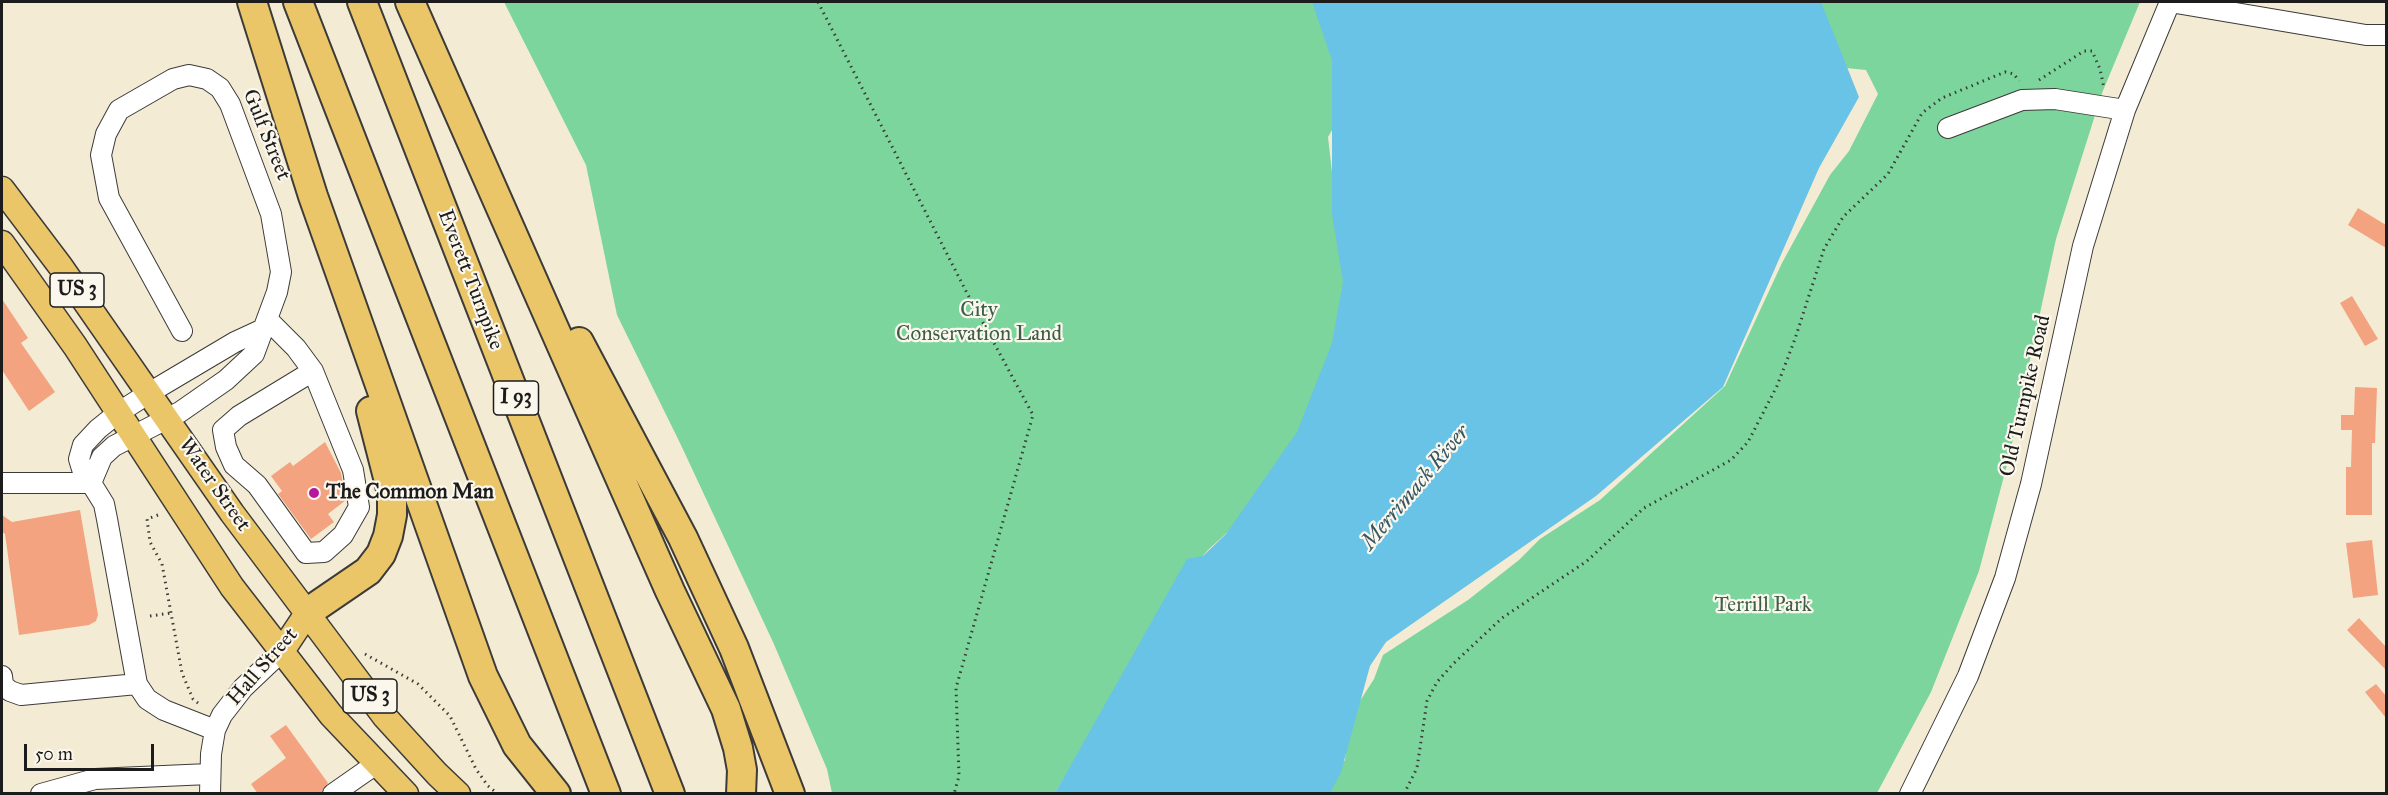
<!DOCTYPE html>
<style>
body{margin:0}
#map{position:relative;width:2388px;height:795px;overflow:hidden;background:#f3ebd4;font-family:"IM FELL Great Primer",serif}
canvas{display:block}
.frame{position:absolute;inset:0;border:3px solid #1c1c1c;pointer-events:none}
.scale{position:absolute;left:24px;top:744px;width:130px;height:27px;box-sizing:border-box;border:3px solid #1c1c1c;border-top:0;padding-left:8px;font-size:18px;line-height:21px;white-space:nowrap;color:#1c1c1c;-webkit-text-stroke:4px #fbf7ec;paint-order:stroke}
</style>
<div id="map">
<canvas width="2388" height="795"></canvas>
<div class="frame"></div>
<div class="scale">50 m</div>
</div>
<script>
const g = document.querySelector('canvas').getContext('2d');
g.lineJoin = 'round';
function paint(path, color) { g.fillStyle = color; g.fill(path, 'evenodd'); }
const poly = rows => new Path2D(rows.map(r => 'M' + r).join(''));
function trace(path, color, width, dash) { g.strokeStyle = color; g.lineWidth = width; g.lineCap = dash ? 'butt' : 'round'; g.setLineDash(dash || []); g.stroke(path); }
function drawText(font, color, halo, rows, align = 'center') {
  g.font = font + ' "IM FELL Great Primer",serif'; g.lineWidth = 4.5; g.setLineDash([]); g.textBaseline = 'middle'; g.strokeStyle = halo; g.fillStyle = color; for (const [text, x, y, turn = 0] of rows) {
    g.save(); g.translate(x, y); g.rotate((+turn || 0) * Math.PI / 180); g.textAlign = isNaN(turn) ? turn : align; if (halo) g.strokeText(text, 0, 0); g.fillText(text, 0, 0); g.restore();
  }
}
paint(poly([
 [504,2,1332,2,1342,113,1328,137,1335,199,1348,268,1335,392,1256,506,1208,550,1173,592,1055,793,832,793,827,769,773,642,680,443,617,315,586,165],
 [1818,2,2140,2,2102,93,2056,239,2009,457,1979,571,1931,692,1877,793,1325,794,1333,774,1345,760,1349,718,1374,679,1383,655,1468,600,1519,560,1540,539,1600,500,1725,386,1782,263,1830,175,1849,151,1878,94,1866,70,1836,67]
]), '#7bd59c');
paint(poly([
 [1312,2,1821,2,1859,97,1819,168,1723,387,1596,496,1386,642,1370,666,1341,772,1330,793,1055,793,1187,559,1203,556,1226,534,1297,432,1332,343,1343,282,1332,214,1332,60]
]), '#68c3e6');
paint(poly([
 [2358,208,2386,225,2386,248,2348,225],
 [2352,296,2378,339,2365,346,2340,303],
 [2,299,28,338,21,343,55,392,29,411,2,370],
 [2355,387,2377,388,2375,443,2372,443,2372,515,2346,515,2346,467,2351,467,2352,430,2341,430,2341,415,2354,415],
 [325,442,341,473,346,500,328,514,334,522,311,539,278,494,282,491,271,476,290,462,293,466],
 [80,510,98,615,96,621,89,625,19,635,5,534,2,532,2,515,12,522],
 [2372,540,2378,595,2353,598,2346,543],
 [2359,618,2386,647,2386,670,2347,630],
 [2376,684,2386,696,2386,718,2365,692],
 [286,725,328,783,320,794,258,794,251,784,286,758,270,736]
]), '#f3a37f');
const minor = poly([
 [1948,128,2022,100,2055,99,2125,110],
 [267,319,296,348,313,371,353,470,359,507,343,535,324,552,306,553,257,485,234,465,226,447,223,430,239,416,313,371],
 [2,483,91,483,104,504,107,519,137,684,147,699,164,710,215,730],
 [91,483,102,457,114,446,180,412,226,380,254,354,277,292,281,272,271,214,230,104,220,88,207,79,189,75,173,79,119,110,106,134,101,155,109,198,182,331],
 [91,483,83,472,79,459,83,445,98,429,118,413,149,393,235,342,261,330],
 [2,676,3,685,10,691,21,695,137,684],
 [41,794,95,779,209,774],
 [210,794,211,754,215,730,222,715,243,688,282,651],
 [333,794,376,764],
 [1910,794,1968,676,2005,578,2031,484,2083,246,2125,110,2170,2,2366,35,2386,35]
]);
const major = poly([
 [2,189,61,267,232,513,385,717,437,774,458,794],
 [2,243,75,346,232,587,331,715,406,794],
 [282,651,308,612]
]);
const highway = poly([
 [252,2,313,196,483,676,517,745,556,794],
 [298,2,606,794],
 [362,2,670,794],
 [410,2,670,591,726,709,738,748,742,770,741,794],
 [579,342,683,538,734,648,790,794],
 [308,612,368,571,381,554,388,536,392,515,392,493,371,411]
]);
trace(minor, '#3c3b38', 22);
trace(major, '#3c3b38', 27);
trace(highway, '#3c3b38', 32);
trace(poly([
 [818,2,968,295,1033,415,956,688,959,776,954,794],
 [2039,80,2084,51,2092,51,2100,69,2104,88],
 [158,515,147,519,150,542,162,564,182,673,193,699,198,703],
 [150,616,171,613],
 [365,654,418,684,450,716,476,769,488,786,498,794],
 [1404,794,1417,768,1427,701,1437,682,1453,664,1502,618,1587,561,1644,508,1731,460,1748,442,1777,386,1795,339,1824,249,1843,217,1888,174,1922,113,1942,98,2005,72,2014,74,2019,81]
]), '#3c3b38', 3, [1.5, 4.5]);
trace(minor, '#fff', 20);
trace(major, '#ebc669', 24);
trace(highway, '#ebc669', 28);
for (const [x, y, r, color] of [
 [314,493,6,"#b5179e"]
]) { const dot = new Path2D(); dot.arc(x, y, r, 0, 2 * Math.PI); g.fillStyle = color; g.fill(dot); trace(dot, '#fbf7ec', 2); }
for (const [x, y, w] of [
 [77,290,54],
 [516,398,45],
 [370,696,54]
]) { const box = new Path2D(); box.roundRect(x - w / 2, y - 17, w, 34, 4.5); g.fillStyle = '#fbf7ec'; g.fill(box); trace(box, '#1c1c1c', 1.5); }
drawText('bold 20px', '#1c1c1c', null, [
 ["US 3",77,290],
 ["I 93",516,398],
 ["US 3",370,696]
]);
drawText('21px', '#1c1c1c', '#fbf7ec', [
 ["Gulf Street",266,135,68],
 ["Everett Turnpike",470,280,69],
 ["Old Turnpike Road",2026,396,-77],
 ["Water Street",214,485,55],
 ["Hall Street",263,667,-49]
]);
drawText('21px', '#3d5d49', '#fbf7ec', [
 ["City",979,311],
 ["Conservation Land",979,335],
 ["Terrill Park",1763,606]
]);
drawText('bold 21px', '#1c1c1c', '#fbf7ec', [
 ["The Common Man",326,493]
], 'left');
drawText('italic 22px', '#375663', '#fbf7ec', [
 ["Merrimack River",1416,488,-50]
]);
</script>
